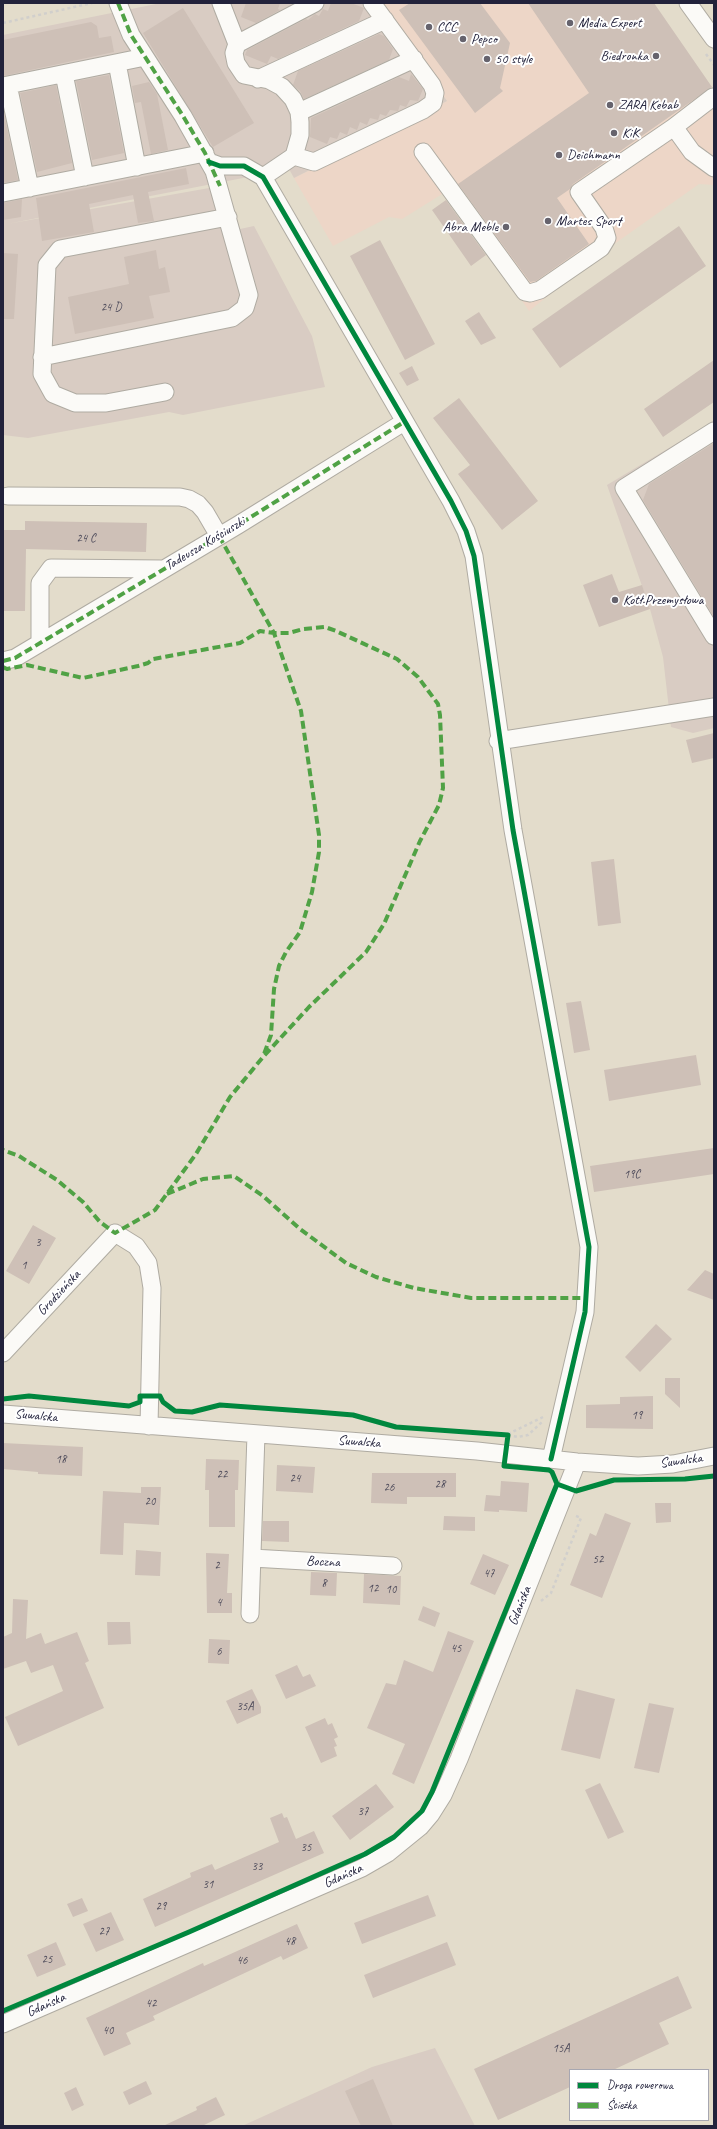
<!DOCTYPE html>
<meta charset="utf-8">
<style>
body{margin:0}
#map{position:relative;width:717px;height:2129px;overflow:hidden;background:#e3dccb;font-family:Caveat,sans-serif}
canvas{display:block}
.frame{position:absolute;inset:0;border:4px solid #22223b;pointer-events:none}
.legend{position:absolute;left:569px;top:2069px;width:140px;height:52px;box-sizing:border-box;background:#fff;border:1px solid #a7a7b1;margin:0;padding:5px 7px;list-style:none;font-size:12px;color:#22223b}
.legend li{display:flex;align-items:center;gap:8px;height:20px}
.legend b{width:20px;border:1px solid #a7a7b1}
</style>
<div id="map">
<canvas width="717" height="2129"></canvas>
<div class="frame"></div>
<ul class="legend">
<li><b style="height:5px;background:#00873e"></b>Droga rowerowa</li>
<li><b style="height:5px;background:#50a245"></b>Ścieżka</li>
</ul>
</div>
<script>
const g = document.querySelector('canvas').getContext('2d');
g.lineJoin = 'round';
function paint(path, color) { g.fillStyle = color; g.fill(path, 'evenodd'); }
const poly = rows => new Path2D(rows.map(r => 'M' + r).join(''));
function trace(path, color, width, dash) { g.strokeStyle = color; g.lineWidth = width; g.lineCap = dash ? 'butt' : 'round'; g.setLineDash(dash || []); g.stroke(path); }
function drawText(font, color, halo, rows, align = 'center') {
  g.font = font + ' Caveat,sans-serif'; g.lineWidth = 4; g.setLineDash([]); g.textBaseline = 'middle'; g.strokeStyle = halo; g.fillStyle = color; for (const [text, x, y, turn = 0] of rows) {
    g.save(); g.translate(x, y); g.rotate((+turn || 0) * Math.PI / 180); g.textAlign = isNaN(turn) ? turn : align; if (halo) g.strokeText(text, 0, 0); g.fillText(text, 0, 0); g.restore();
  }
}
paint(poly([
 [377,3,652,3,714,99,714,185,699,184,610,247,529,311,447,191,402,219,389,217,333,246,294,178,447,101]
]), '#edd6c7');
paint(poly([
 [161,3,377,3,447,101,294,178,289,169,7,224,226,185,240,229,254,226,312,336,325,387,183,415,169,412,28,438,3,435,3,35],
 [714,421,714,728,693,733,671,727,663,657,650,609,607,485],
 [435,2048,475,2126,242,2126,372,2067]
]), '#d9ccc3');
paint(poly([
 [246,3,280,3,278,9,280,10,256,23,241,17],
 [331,3,351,3,364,8,359,21,278,59,271,56,267,64,245,55,247,50,306,19,308,20,315,14,319,16,323,9,328,11],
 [410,3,480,3,510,43,500,88,503,91,475,113,399,10],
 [528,3,654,3,712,87,573,184,570,189,557,198,589,244,536,281,530,282,458,184,589,93],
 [183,8,254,123,213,147,143,33],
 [91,22,97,26,99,38,111,36,114,52,3,76,3,40],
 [379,34,384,36,393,49,389,60,304,99,300,91,293,85,298,71],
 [411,74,423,89,418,101,410,100,406,107,400,105,398,111,390,110,386,116,380,114,378,120,370,118,367,125,360,122,357,130,350,127,347,135,340,132,337,139,330,137,327,144,310,137,311,118,399,77,409,81],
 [109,75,124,153,92,160,76,81],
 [149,82,157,94,168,150,151,154,141,102,135,103,132,86],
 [56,85,72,163,37,172,20,93],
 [3,109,18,180,3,183],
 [186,168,189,184,148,192,154,221,138,223,133,195,89,204,94,232,42,241,36,198],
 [22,199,21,217,3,220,3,203],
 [446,200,486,255,471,266,432,210],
 [679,226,706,266,560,368,532,329],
 [380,240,435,344,405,360,350,256],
 [156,250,159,269,165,267,170,292,149,296,154,318,75,334,68,297,129,284,124,257],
 [3,253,18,254,14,319,3,319],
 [479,312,496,338,481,345,465,321],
 [714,360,714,402,663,437,644,409],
 [412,366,419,380,407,386,399,373],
 [459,398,538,501,502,530,458,474,470,465,433,418],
 [714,443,714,617,643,500,649,484],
 [25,521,147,523,146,552,26,549,25,611,3,611,3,530,25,530],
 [612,574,619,592,642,585,650,609,599,627,583,585],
 [714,733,714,758,692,763,686,740],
 [614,859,621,923,598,926,591,862],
 [581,1001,590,1050,574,1053,566,1003],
 [696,1055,701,1085,609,1101,604,1070],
 [714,1148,714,1174,594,1192,590,1166],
 [33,1225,56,1238,29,1284,6,1271],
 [705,1270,714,1274,714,1300,687,1290],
 [656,1324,672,1339,640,1372,625,1357],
 [665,1378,680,1378,680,1408,665,1394],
 [653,1396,653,1429,586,1428,586,1405,620,1404,620,1397],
 [3,1443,83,1447,82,1476,38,1474,38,1472,3,1469],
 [206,1459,239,1460,238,1490,235,1490,235,1527,209,1527,209,1490,205,1490],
 [277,1465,315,1467,313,1493,276,1491],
 [372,1473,456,1473,456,1497,407,1497,407,1504,371,1503],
 [501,1481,529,1483,527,1512,499,1510,499,1512,484,1511,486,1495,500,1496],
 [141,1487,161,1487,159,1525,124,1523,123,1555,100,1554,103,1491,141,1493],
 [655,1503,671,1503,671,1522,656,1523],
 [605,1513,631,1523,602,1598,570,1585,590,1533,596,1536],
 [444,1516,475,1517,475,1531,443,1530],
 [263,1521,289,1521,289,1542,262,1541],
 [136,1550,161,1552,160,1576,135,1575],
 [206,1553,229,1554,227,1593,232,1593,232,1613,207,1613],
 [483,1554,509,1565,495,1595,470,1584],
 [311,1572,337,1573,336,1596,310,1595],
 [364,1574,401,1576,400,1605,363,1603],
 [13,1599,28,1600,26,1639,41,1633,45,1644,77,1632,89,1661,85,1663,104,1708,18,1746,5,1717,63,1691,53,1665,31,1673,26,1661,3,1669,3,1637,12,1633],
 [423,1606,440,1613,435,1627,418,1620],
 [107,1622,130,1622,131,1644,108,1645],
 [448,1631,474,1641,414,1784,392,1774,405,1744,367,1728,386,1683,396,1685,404,1660,433,1672],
 [209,1639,230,1640,229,1664,208,1663],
 [297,1665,303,1677,310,1674,316,1686,286,1699,275,1675],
 [252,1689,261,1707,261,1713,237,1724,226,1701],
 [576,1689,615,1699,600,1759,561,1750],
 [649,1703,674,1708,659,1773,634,1768],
 [325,1718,328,1725,332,1723,338,1737,334,1739,337,1746,334,1747,337,1756,321,1763,305,1727],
 [600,1783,624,1832,608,1839,585,1790],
 [376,1784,394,1807,350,1840,332,1816],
 [282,1813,284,1818,287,1817,296,1839,314,1831,324,1853,155,1927,143,1899,191,1877,190,1873,212,1864,215,1870,279,1842,270,1818],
 [428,1895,436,1916,362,1944,354,1923],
 [82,1898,88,1911,73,1917,67,1904],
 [111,1912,124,1940,96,1952,83,1924],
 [297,1924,308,1948,283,1960,281,1956,153,2016,155,2020,126,2033,131,2044,104,2056,86,2018,203,1963,204,1966],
 [56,1942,66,1965,37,1977,27,1955],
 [447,1942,456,1965,373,1998,364,1975],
 [678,1976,692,2008,659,2023,669,2044,613,2070,570,2070,570,2087,498,2120,474,2069],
 [373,2079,393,2126,361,2126,345,2091],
 [146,2081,152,2094,129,2105,123,2092],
 [76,2087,84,2105,72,2111,64,2093],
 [216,2097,225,2115,202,2126,163,2126,197,2110,196,2107]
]), '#cec0b7');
const minor = poly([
 [221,3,237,44,315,3],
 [688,3,714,39],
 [237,44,234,53,236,63,244,75,269,80,282,87,293,99,299,112,300,122,300,135,294,156],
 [117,63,137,167],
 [64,74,85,177],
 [258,79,385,20],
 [8,85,30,188],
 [3,86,145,57],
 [299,112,414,59],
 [674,127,692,152,714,168],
 [423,152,525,292,530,293,540,290,601,248,607,238,604,228,579,192,674,127,713,97],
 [209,162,220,166,244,166,263,177,451,501,466,531,474,556,513,830,589,1247,585,1312,551,1459],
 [263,177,294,156,314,162,423,110,433,103,435,93,432,85,372,3],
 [3,193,205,153],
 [42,357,232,318,245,308,249,295,214,171,183,116,131,35,118,3],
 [165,392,106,403,75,403,53,394,42,374,47,265,60,249,228,217],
 [714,431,624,488,714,636],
 [8,496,180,497,189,499,198,504,205,512,219,536],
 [40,643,40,583,51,568,163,569],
 [3,661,15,658,238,525,404,422],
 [498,741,714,707],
 [3,1353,115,1233,136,1246,148,1263,152,1288,149,1426],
 [3,1414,477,1451,577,1462,638,1466,673,1464,714,1456],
 [252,1558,393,1566],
 [250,1614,256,1434],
 [3,2024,362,1868,388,1853,420,1827,431,1814,443,1795,459,1759,577,1462]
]);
trace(minor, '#afaba2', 19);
trace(poly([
 [3,23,92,3],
 [706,54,714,65],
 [508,1434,543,1417],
 [508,1435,518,1437,528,1435,542,1422],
 [541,1601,551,1593,581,1518,574,1515]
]), '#d1cfcc', 2.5, [3, 3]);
trace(minor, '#fbfaf7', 17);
trace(poly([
 [118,3,131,35,183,116,205,153,220,186],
 [219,536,274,633,301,711,319,835,319,852,312,892,300,932,286,952,279,966,274,989,271,1035,264,1054],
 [3,661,15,658,238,525,404,422],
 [3,667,7,669,27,665,83,678,138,666,148,663,153,659,240,643,260,631,274,633,289,633,303,629,325,627,336,631,397,659,418,677,438,704,440,715,443,788,439,805,420,841,384,924,366,952,309,1007,263,1057,230,1097,196,1154,155,1210,115,1233,100,1222,83,1202,57,1180,19,1156,3,1150],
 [167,1194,203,1179,234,1176,263,1196,300,1229,346,1263,376,1277,414,1288,471,1298,586,1298]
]), '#50a245', 4, [8, 4]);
trace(poly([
 [209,162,220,166,244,166,263,177,451,501,466,531,474,556,513,830,589,1247,585,1312,551,1459],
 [3,1399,29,1396,129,1406,140,1402,140,1396,160,1396,163,1402,175,1411,192,1412,220,1405,317,1412,353,1415,396,1427,508,1435,504,1466,549,1470,552,1472,557,1484,432,1792,422,1811,394,1837,365,1854,189,1932,3,2011],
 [557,1484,576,1491,614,1480,685,1479,714,1476]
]), '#00873e', 5);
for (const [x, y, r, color] of [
 [570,23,4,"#66636d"],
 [429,27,4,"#66636d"],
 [463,39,4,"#66636d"],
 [656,56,4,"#66636d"],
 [487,59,4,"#66636d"],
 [610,105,4,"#66636d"],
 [614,133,4,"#66636d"],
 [559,155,4,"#66636d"],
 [548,221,4,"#66636d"],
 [506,227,4,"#66636d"],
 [615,600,4,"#66636d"]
]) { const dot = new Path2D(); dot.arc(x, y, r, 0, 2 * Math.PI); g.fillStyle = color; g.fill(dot); trace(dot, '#fff', 1.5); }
drawText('12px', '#4d4a5a', null, [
 ["24 D",111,308],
 ["24 C",86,539],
 ["19C",632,1175],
 ["3",38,1243],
 ["1",24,1266],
 ["19",637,1416],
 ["18",61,1460],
 ["22",222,1475],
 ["24",295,1479],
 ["28",440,1485],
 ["26",389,1488],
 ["20",150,1502],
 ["52",598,1560],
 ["2",217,1566],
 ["47",489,1574],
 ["8",324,1584],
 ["12",373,1589],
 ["10",391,1590],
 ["4",219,1603],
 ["45",456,1649],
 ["6",219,1652],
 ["35A",245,1707],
 ["37",363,1812],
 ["35",306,1848],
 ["33",257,1867],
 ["31",208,1885],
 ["29",161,1907],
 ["27",104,1932],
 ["48",290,1942],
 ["25",47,1960],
 ["46",242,1961],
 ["42",151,2004],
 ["40",108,2031],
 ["15A",561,2049]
]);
drawText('14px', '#22223b', '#fff', [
 ["Media Expert",578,23],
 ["CCC",437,27],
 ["Pepco",471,39],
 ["Biedronka",648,56,"right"],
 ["50 style",495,59],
 ["ZARA Kebab",618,105],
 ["KiK",622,133],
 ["Deichmann",567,155],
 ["Martes Sport",556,221],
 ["Abra Meble",498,227,"right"],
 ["Kotł.Przemysłowa",623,600]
], 'left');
drawText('14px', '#22223b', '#fff', [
 ["Tadeusza Kościuszki",205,544,-31],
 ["Grodzieńska",59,1293,-47],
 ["Suwalska",36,1416,5],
 ["Suwalska",359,1442,4],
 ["Suwalska",681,1461,-8],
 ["Boczna",323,1562,3],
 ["Gdańska",520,1606,-68],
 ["Gdańska",343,1876,-24],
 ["Gdańska",46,2005,-24]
]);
</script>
